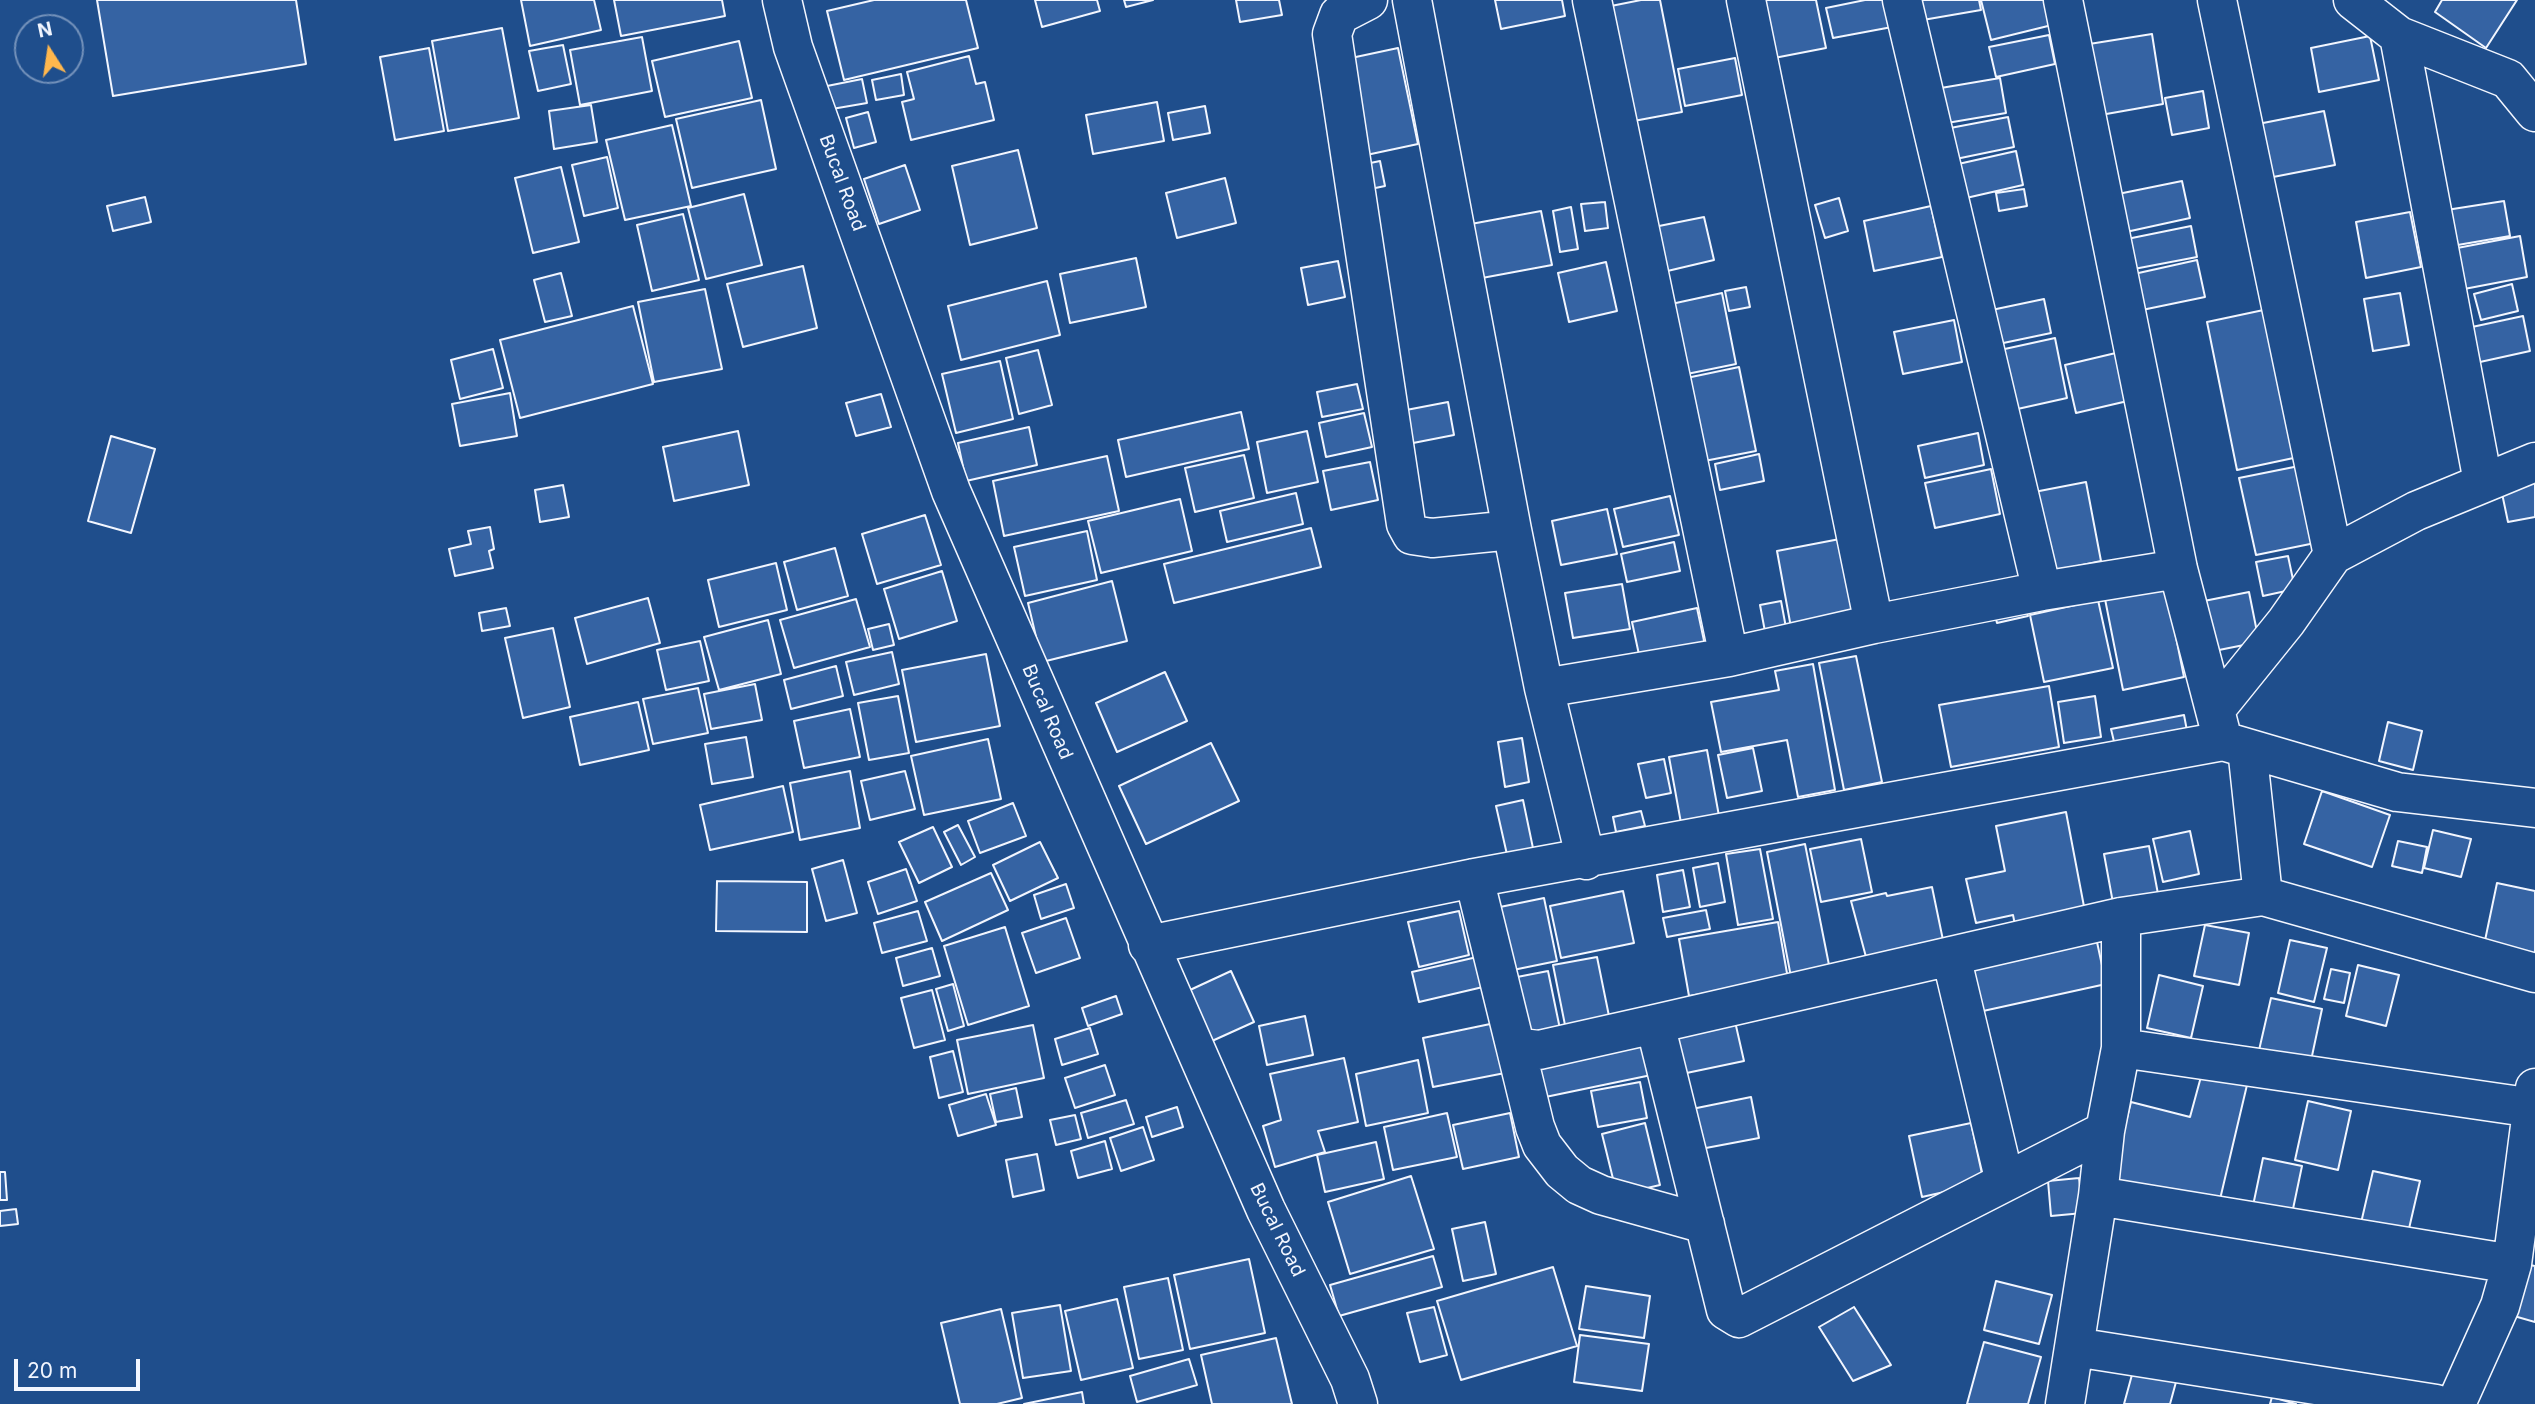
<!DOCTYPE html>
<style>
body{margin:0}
#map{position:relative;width:2535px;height:1404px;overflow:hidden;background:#1f4e8c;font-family:Inter,sans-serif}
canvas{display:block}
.north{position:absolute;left:14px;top:14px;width:70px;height:70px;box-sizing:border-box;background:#1f4e8c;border:2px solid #7391ba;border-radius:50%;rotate:348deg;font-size:19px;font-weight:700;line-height:28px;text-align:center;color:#f2f6ff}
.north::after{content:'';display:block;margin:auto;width:24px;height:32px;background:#ffb74d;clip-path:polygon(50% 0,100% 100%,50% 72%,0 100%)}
.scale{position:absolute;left:14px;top:1359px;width:126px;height:32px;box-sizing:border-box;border:4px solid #f2f6ff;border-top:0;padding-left:9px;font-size:21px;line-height:24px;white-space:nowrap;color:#f2f6ff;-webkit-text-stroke:5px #1f4e8c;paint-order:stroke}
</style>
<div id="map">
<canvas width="2535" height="1404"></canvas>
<div class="north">N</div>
<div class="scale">20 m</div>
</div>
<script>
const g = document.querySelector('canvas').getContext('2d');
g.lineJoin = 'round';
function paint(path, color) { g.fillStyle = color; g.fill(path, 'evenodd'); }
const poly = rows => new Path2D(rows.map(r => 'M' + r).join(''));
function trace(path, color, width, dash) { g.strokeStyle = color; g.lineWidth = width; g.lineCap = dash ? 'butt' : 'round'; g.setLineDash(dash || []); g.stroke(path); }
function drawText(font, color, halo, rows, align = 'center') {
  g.font = font + ' Inter,sans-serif'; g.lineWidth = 5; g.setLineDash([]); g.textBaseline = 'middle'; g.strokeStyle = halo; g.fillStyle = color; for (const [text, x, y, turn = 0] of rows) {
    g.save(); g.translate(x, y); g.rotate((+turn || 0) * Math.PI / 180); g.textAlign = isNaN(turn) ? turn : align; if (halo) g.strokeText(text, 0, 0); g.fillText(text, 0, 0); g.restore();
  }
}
const building = poly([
 [97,0,296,0,306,64,113,96,97,0],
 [521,0,594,0,601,30,530,46,521,0],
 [614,0,722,0,725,16,621,36,614,0],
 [874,0,966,0,978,48,844,80,827,11,874,0],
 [1035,0,1097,0,1100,11,1042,27,1035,0],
 [1124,0,1153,0,1126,7,1124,0],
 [1236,0,1279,0,1282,15,1240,22,1236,0],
 [1495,0,1562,0,1565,16,1501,29,1495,0],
 [1641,0,1660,0,1682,112,1623,123,1601,8,1641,0],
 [1757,0,1816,0,1826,48,1769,59,1757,0],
 [1865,0,1886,0,1892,27,1833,38,1826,8,1865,0],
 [1913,0,1979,0,1981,10,1917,21,1913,0],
 [1981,0,2045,0,2052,25,1991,40,1981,0],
 [2442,0,2517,0,2486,48,2435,12,2442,0],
 [502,28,519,118,448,131,432,41,502,28],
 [2152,34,2163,104,2095,116,2083,45,2152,34],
 [2049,35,2055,64,1996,77,1989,47,2049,35],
 [2370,36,2379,80,2319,92,2311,48,2370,36],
 [642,37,652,91,580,105,570,50,642,37],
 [739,41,752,98,665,117,652,61,739,41],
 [563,45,571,84,538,91,529,51,563,45],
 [429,48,444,131,395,140,380,57,429,48],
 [1398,48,1418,144,1357,157,1337,61,1398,48],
 [969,56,976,84,985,82,994,120,911,140,902,102,914,99,907,72,969,56],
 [1735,58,1742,95,1685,106,1678,69,1735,58],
 [901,74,904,95,876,100,872,80,901,74],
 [2000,78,2006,113,1941,124,1935,89,2000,78],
 [862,79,867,103,832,109,827,86,862,79],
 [2203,91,2209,128,2172,135,2165,98,2203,91],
 [761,100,776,169,692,188,676,119,761,100],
 [1157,102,1164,141,1093,154,1086,115,1157,102],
 [591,105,597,142,554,149,549,111,591,105],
 [1205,106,1210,133,1173,140,1168,113,1205,106],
 [2324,111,2335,165,2268,178,2258,124,2324,111],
 [868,112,876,142,854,148,846,118,868,112],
 [2008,117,2014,147,1951,160,1945,129,2008,117],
 [672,125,691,206,625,220,606,140,672,125],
 [1018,150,1037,228,970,245,952,166,1018,150],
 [2016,151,2023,185,1953,201,1945,167,2016,151],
 [607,157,618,208,584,216,572,165,607,157],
 [1380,161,1385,186,1361,191,1356,166,1380,161],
 [905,165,920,210,879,224,864,179,905,165],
 [561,167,579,242,533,253,515,178,561,167],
 [1225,178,1236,223,1177,238,1166,193,1225,178],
 [2182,181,2190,218,2126,232,2118,194,2182,181],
 [2024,189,2027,206,1999,211,1996,193,2024,189],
 [744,194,762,265,706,279,688,208,744,194],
 [145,197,151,222,113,231,107,206,145,197],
 [1839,198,1848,231,1825,238,1815,205,1839,198],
 [2504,201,2510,236,2446,247,2440,211,2504,201],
 [1605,202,1608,228,1585,231,1581,204,1605,202],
 [1931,206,1942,257,1874,271,1864,221,1931,206],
 [1571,207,1578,249,1560,252,1553,211,1571,207],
 [1541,211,1552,265,1482,278,1471,224,1541,211],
 [2410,212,2421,267,2366,278,2356,222,2410,212],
 [683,214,699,280,652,291,637,225,683,214],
 [1704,217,1714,260,1659,273,1649,228,1704,217],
 [2191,226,2197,257,2134,269,2127,239,2191,226],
 [2520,236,2527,277,2459,290,2452,249,2520,236],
 [1136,258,1146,307,1070,323,1060,274,1136,258],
 [2197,260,2205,297,2142,310,2134,274,2197,260],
 [1338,261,1345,297,1308,305,1301,268,1338,261],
 [1606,262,1617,311,1569,322,1558,273,1606,262],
 [803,266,817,328,743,347,727,284,803,266],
 [561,273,572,316,545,322,534,280,561,273],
 [1047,281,1060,335,961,360,948,306,1047,281],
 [2512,284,2518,311,2481,320,2474,294,2512,284],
 [1746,287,1750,307,1729,311,1725,291,1746,287],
 [705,289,722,369,654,382,638,302,705,289],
 [1722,293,1736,364,1677,376,1662,306,1722,293],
 [2400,293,2409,345,2373,351,2364,299,2400,293],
 [2044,299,2051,333,1989,346,1982,312,2044,299],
 [633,306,653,384,520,418,500,340,633,306],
 [2273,308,2303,456,2237,470,2207,322,2273,308],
 [2523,316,2530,351,2480,362,2472,327,2523,316],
 [1954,320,1962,362,1903,374,1894,332,1954,320],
 [2055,338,2067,398,2004,412,1991,352,2055,338],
 [493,349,503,388,460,399,451,360,493,349],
 [1038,350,1052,405,1019,414,1006,358,1038,350],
 [2120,352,2132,400,2076,413,2065,365,2120,352],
 [1000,361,1013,419,956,433,942,374,1000,361],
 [1739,367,1756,451,1694,463,1677,380,1739,367],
 [1357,384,1363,409,1322,417,1317,392,1357,384],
 [510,393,517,436,460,446,452,404,510,393],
 [881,394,891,427,856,436,846,403,881,394],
 [1448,402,1454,435,1408,444,1401,411,1448,402],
 [1241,412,1249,449,1126,477,1118,440,1241,412],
 [1364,413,1372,447,1326,457,1319,423,1364,413],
 [1029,427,1037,465,966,481,958,443,1029,427],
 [738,431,749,485,674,501,663,447,738,431],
 [1307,431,1318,482,1267,493,1257,442,1307,431],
 [1978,433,1984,465,1925,478,1918,446,1978,433],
 [111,436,155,449,131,533,88,521,111,436],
 [1759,454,1764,481,1720,490,1715,464,1759,454],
 [1244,455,1254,498,1195,512,1185,468,1244,455],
 [1107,456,1119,511,1004,536,993,481,1107,456],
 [1370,462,1378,500,1331,510,1323,471,1370,462],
 [2304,465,2320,542,2256,555,2239,478,2304,465],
 [1991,469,2000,514,1935,528,1925,483,1991,469],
 [2535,471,2535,517,2508,522,2499,479,2535,471],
 [2086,482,2101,561,2045,573,2029,493,2086,482],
 [563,485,569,517,540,522,535,490,563,485],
 [1296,493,1303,524,1227,542,1220,511,1296,493],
 [1670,496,1679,535,1623,547,1614,509,1670,496],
 [1180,499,1192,551,1101,573,1088,521,1180,499],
 [1607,509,1617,554,1561,565,1552,521,1607,509],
 [925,515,941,565,877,584,862,534,925,515],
 [490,527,494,549,489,551,493,568,455,576,449,549,471,544,468,531,490,527],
 [1311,528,1321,567,1174,603,1164,564,1311,528],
 [1087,531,1097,580,1025,596,1014,547,1087,531],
 [1845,538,1860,619,1792,633,1777,551,1845,538],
 [1674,542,1680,571,1627,582,1621,554,1674,542],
 [835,548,848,596,797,610,784,562,835,548],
 [2288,556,2295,589,2263,596,2256,562,2288,556],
 [776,563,787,610,719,627,708,580,776,563],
 [942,571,957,621,899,639,884,589,942,571],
 [1112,581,1127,641,1042,662,1028,603,1112,581],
 [1622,584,1630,629,1573,638,1565,593,1622,584],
 [2166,587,2184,677,2123,690,2105,599,2166,587],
 [2249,592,2259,642,2214,651,2204,601,2249,592],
 [648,598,660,643,587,664,575,618,648,598],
 [856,599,870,647,794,668,780,620,856,599],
 [2024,600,2028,616,1997,623,1993,608,2024,600],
 [2098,600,2113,668,2044,682,2030,615,2098,600],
 [1781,601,1787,633,1766,637,1760,605,1781,601],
 [506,608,510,626,482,631,479,613,506,608],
 [1697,608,1706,650,1641,664,1632,622,1697,608],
 [768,620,781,674,719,690,704,637,768,620],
 [889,624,894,645,873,650,868,629,889,624],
 [553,628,570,707,523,718,505,638,553,628],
 [700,641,709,681,666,690,657,650,700,641],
 [892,652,899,684,854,695,846,662,892,652],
 [986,654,1000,726,916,742,902,670,986,654],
 [1856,656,1882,782,1844,790,1819,663,1856,656],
 [1813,664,1835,790,1798,797,1787,740,1721,752,1711,702,1779,690,1775,671,1813,664],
 [836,666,843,696,791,709,784,680,836,666],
 [1165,672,1187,721,1117,752,1096,703,1165,672],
 [755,684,762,720,711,729,704,694,755,684],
 [2049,686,2059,747,1951,767,1939,705,2049,686],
 [698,688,708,733,653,744,643,699,698,688],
 [898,696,909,753,869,760,858,703,898,696],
 [2095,696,2101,737,2064,743,2058,702,2095,696],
 [638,702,649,750,580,765,570,717,638,702],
 [850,709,860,757,804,768,794,721,850,709],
 [2184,715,2188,736,2116,750,2111,729,2184,715],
 [2388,722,2422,731,2413,770,2379,761,2388,722],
 [746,737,753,777,712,784,705,744,746,737],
 [1522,738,1529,782,1505,787,1498,742,1522,738],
 [988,739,1001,799,924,815,911,756,988,739],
 [1211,743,1239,801,1146,844,1119,786,1211,743],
 [1753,748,1762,791,1727,798,1718,755,1753,748],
 [1707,750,1719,816,1681,823,1669,757,1707,750],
 [1664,759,1671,793,1646,798,1638,764,1664,759],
 [850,771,860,828,800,840,790,783,850,771],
 [905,771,915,809,870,820,861,781,905,771],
 [783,786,793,832,710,850,700,805,783,786],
 [2322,791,2390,815,2372,867,2304,844,2322,791],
 [1523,800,1534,853,1508,859,1496,806,1523,800],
 [1013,803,1026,836,980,853,968,821,1013,803],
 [1641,811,1645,826,1616,832,1613,817,1641,811],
 [2066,812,2086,917,2016,930,2013,915,1976,923,1966,879,2005,871,1996,826,2066,812],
 [958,825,975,857,961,865,944,832,958,825],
 [933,827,952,867,919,883,899,842,933,827],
 [2433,830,2471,839,2461,877,2424,868,2433,830],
 [2190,831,2199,874,2163,882,2153,839,2190,831],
 [1861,839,1872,892,1821,902,1810,849,1861,839],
 [2398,841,2427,847,2422,873,2392,866,2398,841],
 [1040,842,1058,878,1010,901,993,865,1040,842],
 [1805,844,1830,970,1791,977,1767,852,1805,844],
 [2149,846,2158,894,2113,903,2104,854,2149,846],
 [1760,849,1773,919,1738,925,1726,854,1760,849],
 [843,860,857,913,826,921,812,869,843,860],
 [1718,863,1725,902,1700,907,1693,868,1718,863],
 [906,869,917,901,878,914,868,882,906,869],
 [1683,870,1690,907,1663,912,1657,875,1683,870],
 [991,873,1008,910,942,941,925,902,991,873],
 [717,881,807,882,807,932,716,931,717,881],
 [2497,883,2535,891,2535,960,2483,950,2497,883],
 [1066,884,1074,908,1041,919,1034,895,1066,884],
 [1932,887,1944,945,1866,957,1851,901,1886,893,1887,896,1932,887],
 [1623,891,1634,943,1561,958,1550,906,1623,891],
 [1544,898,1557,961,1513,970,1500,907,1544,898],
 [1706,910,1710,929,1667,937,1663,918,1706,910],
 [918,911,927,941,882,953,874,923,918,911],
 [1459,911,1469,955,1419,967,1408,922,1459,911],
 [1066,918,1080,958,1036,973,1022,933,1066,918],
 [1778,922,1788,979,1689,996,1679,939,1778,922],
 [2205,925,2249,933,2239,985,2194,976,2205,925],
 [1005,927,1029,1006,968,1025,944,946,1005,927],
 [2290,940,2327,948,2314,1002,2278,993,2290,940],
 [2097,942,2106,984,1974,1013,1964,971,2097,942],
 [932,948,940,976,903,986,896,958,932,948],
 [1477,957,1483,987,1419,1002,1412,972,1477,957],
 [1597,957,1610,1021,1566,1030,1553,965,1597,957],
 [2358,965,2399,975,2386,1026,2346,1016,2358,965],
 [2331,969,2350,973,2344,1003,2324,999,2331,969],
 [1231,971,1254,1022,1212,1041,1190,990,1231,971],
 [1548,971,1560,1029,1525,1037,1512,978,1548,971],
 [2159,975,2203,986,2191,1038,2147,1028,2159,975],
 [953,984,964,1026,948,1031,936,989,953,984],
 [932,990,945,1040,914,1048,901,998,932,990],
 [1116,996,1122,1014,1088,1026,1082,1008,1116,996],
 [2271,998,2322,1009,2309,1070,2257,1059,2271,998],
 [1305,1016,1313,1055,1267,1065,1259,1026,1305,1016],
 [1734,1017,1744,1061,1677,1075,1668,1031,1734,1017],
 [1495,1023,1505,1073,1433,1087,1423,1038,1495,1023],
 [1033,1025,1044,1078,968,1094,957,1040,1033,1025],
 [1090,1028,1098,1054,1062,1065,1055,1039,1090,1028],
 [1653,1032,1661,1073,1531,1100,1523,1059,1653,1032],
 [953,1051,963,1092,939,1098,930,1057,953,1051],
 [1344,1058,1358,1122,1318,1131,1325,1152,1275,1167,1263,1126,1281,1120,1270,1074,1344,1058],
 [1418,1060,1428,1113,1366,1126,1356,1074,1418,1060],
 [1105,1065,1115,1095,1075,1108,1065,1078,1105,1065],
 [2202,1073,2247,1085,2217,1212,2110,1185,2131,1102,2190,1117,2202,1073],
 [1640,1082,1647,1118,1598,1127,1591,1091,1640,1082],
 [1016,1088,1022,1117,996,1122,990,1094,1016,1088],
 [986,1094,996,1125,958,1136,949,1105,986,1094],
 [1751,1097,1759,1138,1690,1151,1682,1111,1751,1097],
 [1126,1100,1134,1124,1088,1138,1081,1113,1126,1100],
 [2308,1101,2351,1111,2338,1170,2295,1160,2308,1101],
 [1177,1107,1183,1127,1152,1137,1146,1117,1177,1107],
 [1447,1113,1457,1157,1393,1170,1384,1127,1447,1113],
 [1510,1113,1519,1157,1463,1169,1453,1125,1510,1113],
 [1075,1115,1081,1139,1056,1145,1050,1120,1075,1115],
 [1645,1123,1660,1185,1617,1195,1602,1134,1645,1123],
 [1971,1123,1984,1183,1922,1197,1909,1136,1971,1123],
 [1143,1127,1154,1160,1121,1171,1110,1138,1143,1127],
 [1105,1141,1112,1169,1078,1178,1071,1151,1105,1141],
 [1376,1142,1384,1179,1325,1192,1317,1155,1376,1142],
 [1037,1154,1044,1190,1013,1197,1006,1160,1037,1154],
 [2263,1158,2302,1166,2289,1228,2250,1220,2263,1158],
 [2373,1171,2420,1181,2405,1246,2358,1236,2373,1171],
 [0,1172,5,1172,7,1200,0,1200,0,1172],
 [1411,1176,1434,1249,1350,1274,1328,1202,1411,1176],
 [2079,1178,2083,1213,2051,1216,2048,1181,2079,1178],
 [16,1209,18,1224,0,1226,0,1211,16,1209],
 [1485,1222,1496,1274,1463,1281,1452,1229,1485,1222],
 [1433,1256,1442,1287,1339,1316,1330,1285,1433,1256],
 [1249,1259,1265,1333,1190,1349,1174,1275,1249,1259],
 [2530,1265,2535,1266,2535,1322,2514,1316,2530,1265],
 [1553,1267,1577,1346,1461,1380,1437,1301,1553,1267],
 [1168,1278,1183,1350,1139,1359,1124,1287,1168,1278],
 [1996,1281,2052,1295,2039,1344,1984,1330,1996,1281],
 [1586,1286,1650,1296,1644,1338,1579,1329,1586,1286],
 [1117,1299,1133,1368,1081,1380,1065,1311,1117,1299],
 [1060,1305,1071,1371,1023,1378,1012,1313,1060,1305],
 [1434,1307,1447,1355,1420,1362,1407,1313,1434,1307],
 [1854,1307,1891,1365,1853,1381,1819,1327,1854,1307],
 [1001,1309,1022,1398,997,1404,960,1404,941,1323,1001,1309],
 [1580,1335,1649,1344,1642,1391,1574,1382,1580,1335],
 [1276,1338,1292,1404,1212,1404,1201,1355,1276,1338],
 [1984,1342,2041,1357,2028,1404,1967,1404,1984,1342],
 [1189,1359,1197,1385,1137,1402,1130,1376,1189,1359],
 [2133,1371,2176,1382,2170,1404,2124,1404,2133,1371],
 [1082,1392,1084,1404,1024,1404,1082,1392],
 [2272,1397,2296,1404,2270,1404,2272,1397]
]);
paint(building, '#3563a3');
trace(building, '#f2f6ff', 2);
const minor = poly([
 [782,0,793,47,951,491,1266,1210,1350,1379,1358,1404],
 [1368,0,1339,15,1332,34,1406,524,1412,535,1432,538,1512,530],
 [1412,0,1512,530,1544,688,1586,860],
 [1592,0,1729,657],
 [1746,0,1874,624],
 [1902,0,2042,591],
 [2063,0,2178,569,2223,741],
 [2217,0,2333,555],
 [2353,0,2399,36,2508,79,2535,112],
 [2399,36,2483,482],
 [1544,688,1729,657,1874,624,2042,591,2178,569],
 [2215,710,2286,622,2333,555,2416,511,2535,462],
 [2247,748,2263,896],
 [1474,878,1515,1045,1521,1048,1539,1050,1655,1024],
 [1148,945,1474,878,2223,741,2397,792,2535,808],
 [1951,956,2005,1182],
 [1515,1045,1535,1127,1542,1145,1562,1171,1579,1185,1601,1195,1705,1224],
 [2121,1048,2533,1108],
 [2105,1131,1739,1318,1726,1310,1655,1024,2121,917,2263,896,2535,973],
 [2098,1196,2512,1264],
 [2075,1347,2436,1404],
 [2065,1404,2098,1196,2105,1131,2121,1048,2121,917],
 [2456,1404,2500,1306,2512,1264,2535,1088]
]);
trace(minor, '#f2f6ff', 41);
trace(minor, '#1f4e8c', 38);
drawText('19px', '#f2f6ff', '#1f4e8c', [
 ["Bucal Road",842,183,70],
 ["Bucal Road",1047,712,67],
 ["Bucal Road",1277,1230,64]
]);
</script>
